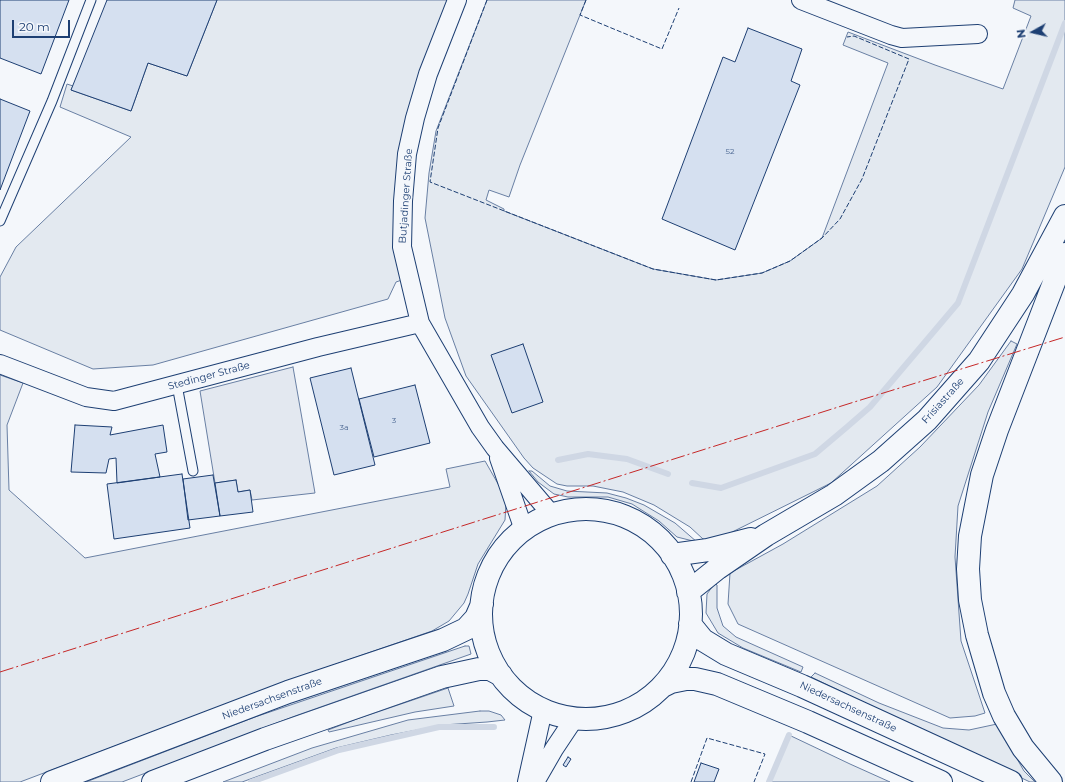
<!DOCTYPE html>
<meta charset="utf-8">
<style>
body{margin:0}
#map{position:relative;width:1065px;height:782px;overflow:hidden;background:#f4f7fb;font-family:Montserrat,sans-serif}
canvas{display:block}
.north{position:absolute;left:1013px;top:12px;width:40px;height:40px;-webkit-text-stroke:3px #f4f7fb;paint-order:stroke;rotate:262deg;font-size:11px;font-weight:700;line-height:16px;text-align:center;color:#1d3f73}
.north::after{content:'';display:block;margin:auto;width:14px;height:18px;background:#1d3f73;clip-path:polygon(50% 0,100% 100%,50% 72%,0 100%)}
.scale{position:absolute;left:12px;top:20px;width:58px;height:18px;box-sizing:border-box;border:2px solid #1d3f73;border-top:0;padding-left:5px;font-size:12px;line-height:14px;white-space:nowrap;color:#1d3f73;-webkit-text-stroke:3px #f4f7fb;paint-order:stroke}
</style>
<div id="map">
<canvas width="1065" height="782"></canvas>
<div class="north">N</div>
<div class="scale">20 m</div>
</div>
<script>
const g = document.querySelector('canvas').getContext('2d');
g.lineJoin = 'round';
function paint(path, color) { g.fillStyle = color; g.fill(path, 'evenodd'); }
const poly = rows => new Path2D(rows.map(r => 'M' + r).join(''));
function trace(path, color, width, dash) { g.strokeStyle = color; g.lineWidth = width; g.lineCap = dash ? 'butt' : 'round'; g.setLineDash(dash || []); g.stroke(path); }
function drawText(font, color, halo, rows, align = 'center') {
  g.font = font + ' Montserrat,sans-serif'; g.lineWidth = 3; g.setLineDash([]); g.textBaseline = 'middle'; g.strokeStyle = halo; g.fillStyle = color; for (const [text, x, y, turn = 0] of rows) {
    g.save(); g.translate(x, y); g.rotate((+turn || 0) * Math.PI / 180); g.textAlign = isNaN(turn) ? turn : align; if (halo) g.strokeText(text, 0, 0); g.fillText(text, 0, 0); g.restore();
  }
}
const green = poly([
 [217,0,452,0,407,113,399,172,402,280,396,282,388,299,153,365,93,369,0,330,0,277,16,247,131,137,60,107,67,84,73,86,71,90,131,111,148,63,187,76,217,0],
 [487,0,586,0,520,165,509,197,489,190,486,200,504,209,504,211,653,269,716,280,762,273,790,261,822,238,888,63,843,45,848,32,935,65,1003,89,1031,16,1013,8,1015,0,1065,0,1065,167,1022,269,937,387,831,483,712,542,703,539,690,527,654,505,623,492,593,486,567,486,557,484,533,468,524,458,466,376,445,318,425,218,429,173,436,131,487,0],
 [1011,341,1017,344,988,412,958,506,955,557,961,641,985,713,975,716,950,718,738,624,728,604,730,573,783,544,877,486,920,447,979,385,1011,341],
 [0,375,23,383,7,425,9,490,85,558,450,487,446,469,485,461,501,489,506,503,505,520,478,564,468,594,464,603,449,621,432,631,287,681,20,782,0,782,0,375],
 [529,471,532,471,550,486,567,491,607,493,626,498,644,505,675,523,697,542,677,537,659,521,632,504,608,497,568,497,554,494,538,482,529,471],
 [715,583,717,585,717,608,723,626,736,637,803,667,801,672,743,648,718,633,706,613,707,594,715,583],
 [465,646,469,646,471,654,295,716,122,782,86,782,255,717,465,646],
 [815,673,879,703,943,728,969,730,997,724,1024,771,1035,782,1030,782,811,677,815,673],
 [448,688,454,706,415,712,329,732,328,730,357,719,448,688],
 [480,711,489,711,501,715,505,720,487,722,443,725,391,735,336,748,242,782,223,782,312,748,408,720,480,711],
 [789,735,850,764,890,782,769,782,789,735]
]);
paint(green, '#e3e9f0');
trace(green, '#687fa3', 1);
const parking = poly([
 [293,367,315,493,252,500,250,490,238,492,236,480,215,483,200,391,293,367]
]);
paint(parking, '#e3e8f0');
trace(parking, '#687fa3', 1);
trace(poly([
 [558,460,588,454,627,459,668,474],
 [692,483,721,488,815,454,847,427,870,407,958,303,1065,23],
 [251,782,339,750,439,727,494,727],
 [769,782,789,735]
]), '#cfd7e4', 6);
const building = poly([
 [0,0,69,0,41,74,0,58,0,0],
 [107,0,217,0,187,76,148,63,131,111,71,90,107,0],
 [748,28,802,49,791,81,800,85,735,250,662,219,723,57,735,62,748,28],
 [0,99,30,111,0,190,0,99],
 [523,344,543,402,512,413,491,355,523,344],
 [351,368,375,465,334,475,310,378,351,368],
 [415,385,430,443,374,457,359,399,415,385],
 [75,425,112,427,110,435,163,425,167,452,155,454,160,477,117,483,116,458,109,459,106,473,71,472,75,425],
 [182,474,190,528,114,539,107,484,182,474],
 [213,475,220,516,188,520,183,479,213,475],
 [236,480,238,492,250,490,253,512,220,516,215,483,236,480],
 [568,757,571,759,566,767,563,765,568,757],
 [701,763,719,769,714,782,694,782,701,763]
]);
paint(building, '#d5e0f0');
trace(building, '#1d3f73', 1);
const lane = poly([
 [0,221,52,101,91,0],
 [177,385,193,471]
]);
const street = poly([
 [457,0,428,74,415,118,407,154,403,201,402,247,420,323,480,427,495,448,552,515],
 [801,0,891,35,902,38,978,34],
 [0,364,86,397,114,401,318,347,420,323],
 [499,458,524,530],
 [527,782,543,710],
 [535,782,554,749,574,719]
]);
const secondary = poly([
 '481 614a105 105 0 1 1 210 0a105 105 0 1 1-210 0Z',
 [672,555,708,550,751,539],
 [688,592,718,568,766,535,834,495,881,461,927,420,979,361,1023,294,1065,216],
 [690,624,703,640,726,654,802,686,1011,782],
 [663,686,671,682,686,679,695,679,717,684,808,722,941,782],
 [52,782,288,692,443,640,466,629,476,618,482,604],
 [153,782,265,739,442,677,479,669,490,669,501,675],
 [1051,782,1023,748,1004,716,994,693,977,635,970,600,968,569,970,536,982,475,997,430,1065,254]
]);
trace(lane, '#1d3f73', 11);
trace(street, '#1d3f73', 20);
trace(secondary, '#1d3f73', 24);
trace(lane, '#f4f7fb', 9);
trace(street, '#f4f7fb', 18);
trace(secondary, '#f4f7fb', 22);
trace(poly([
 [487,0,438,128,430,182,653,269,716,280,762,273,790,261,822,238,840,219,862,179,909,59,854,36,847,37],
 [586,0,580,15,662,49,679,8],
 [691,782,707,738,765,754,754,782]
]), '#1d3f73', 1, [5, 2]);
trace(poly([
 [0,672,851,403,1065,337]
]), '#c62828', 1, [14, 3, 2, 3]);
drawText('8px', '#4b6792', null, [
 ["52",730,152],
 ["3",394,421],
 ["3a",344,428]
]);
drawText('10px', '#1d3f73', '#f4f7fb', [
 ["Butjadinger Straße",406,196,-86],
 ["Stedinger Straße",209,376,-15],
 ["Frisiastraße",943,401,-48],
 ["Niedersachsenstraße",272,699,-20],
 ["Niedersachsenstraße",848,707,25]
]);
</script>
